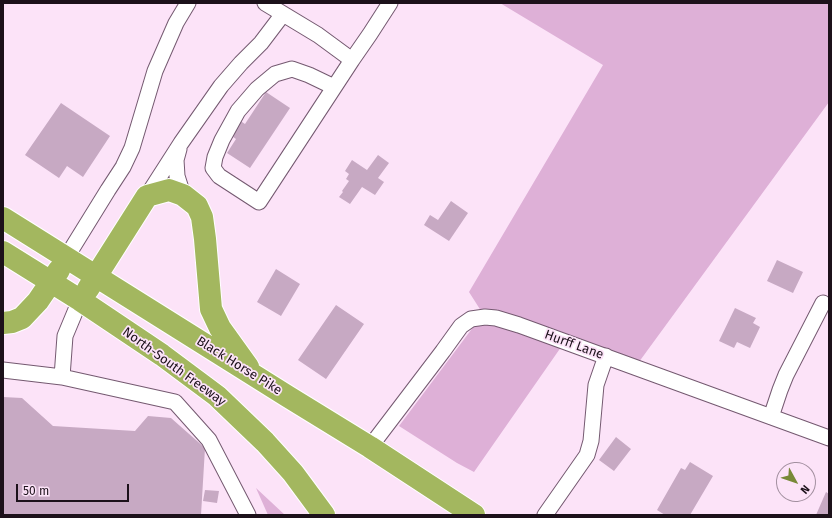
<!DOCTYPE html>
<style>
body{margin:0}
#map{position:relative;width:832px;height:518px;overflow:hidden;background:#fce3f8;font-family:"Fira Sans",sans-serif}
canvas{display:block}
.frame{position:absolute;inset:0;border:4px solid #1c111a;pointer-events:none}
.north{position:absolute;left:776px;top:462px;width:40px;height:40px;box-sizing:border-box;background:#fce3f8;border:1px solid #a28f9f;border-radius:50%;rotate:130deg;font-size:11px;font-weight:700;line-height:16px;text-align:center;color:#1c111a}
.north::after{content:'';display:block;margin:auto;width:14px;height:18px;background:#788938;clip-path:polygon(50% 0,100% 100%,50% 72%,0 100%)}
.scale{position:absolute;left:16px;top:484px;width:113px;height:18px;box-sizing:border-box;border:2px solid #1c111a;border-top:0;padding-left:5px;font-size:12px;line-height:14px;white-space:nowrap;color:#1c111a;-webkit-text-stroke:3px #fce3f8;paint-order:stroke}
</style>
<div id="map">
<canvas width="832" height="518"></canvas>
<div class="frame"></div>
<div class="north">N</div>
<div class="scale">50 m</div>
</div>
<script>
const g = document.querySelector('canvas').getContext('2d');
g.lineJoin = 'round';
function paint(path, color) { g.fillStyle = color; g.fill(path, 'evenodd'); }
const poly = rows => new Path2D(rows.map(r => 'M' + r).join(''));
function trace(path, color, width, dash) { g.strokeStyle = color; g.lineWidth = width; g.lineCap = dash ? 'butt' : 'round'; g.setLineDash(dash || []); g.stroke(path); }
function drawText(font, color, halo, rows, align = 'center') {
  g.font = font + ' "Fira Sans",sans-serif'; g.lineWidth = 3.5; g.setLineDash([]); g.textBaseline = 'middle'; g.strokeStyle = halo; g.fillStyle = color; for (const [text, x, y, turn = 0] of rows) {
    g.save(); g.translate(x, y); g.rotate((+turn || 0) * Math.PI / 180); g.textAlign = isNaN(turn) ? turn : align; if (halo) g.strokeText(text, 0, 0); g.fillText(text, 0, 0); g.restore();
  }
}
paint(poly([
 [500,3,829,3,829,102,636,366,566,340,474,472,457,463,399,426,483,314,469,292,603,65],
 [256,488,285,515,268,515]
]), '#deb0d7');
paint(poly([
 [266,92,290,108,250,168,227,153,236,139,226,132,236,118,245,124],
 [61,103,110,136,83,177,67,166,59,178,25,155],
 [378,155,389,163,378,178,384,182,375,195,362,187,350,204,339,197,343,192,342,191,349,181,346,179,349,174,345,171,352,160,367,170],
 [451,201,468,213,449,241,424,225,430,215,438,220],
 [777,260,803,272,793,293,767,281],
 [276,269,300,284,281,316,257,302],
 [336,305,364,324,326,379,298,360],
 [735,308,756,318,753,323,760,327,750,348,737,342,734,348,719,341],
 [3,397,22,398,53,426,135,431,148,416,171,418,205,448,201,515,3,515],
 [616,437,631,449,614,471,599,460],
 [690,462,713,476,690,515,665,515,657,510,681,468,685,470],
 [205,490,219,491,217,503,203,501],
 [826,492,829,494,829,515,816,515]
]), '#c7a9c3');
const minor = poly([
 [265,3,318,35,352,60,370,34,390,3],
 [334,87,309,75,292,69,275,74,257,89,238,111,222,140,215,157,213,168,219,176,259,202,352,60],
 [179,149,176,160,177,176,183,195],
 [147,196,181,143,221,86,241,63,261,43,283,14],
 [66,258,108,190,123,167,132,148,155,71,176,23,188,3],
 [3,370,62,377,65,336,80,300],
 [62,377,175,402,209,440,248,515],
 [771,417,780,390,786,375,823,303],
 [370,447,443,351,461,326,471,319,485,317,496,318,519,325,829,438],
 [545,515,587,455,591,441,596,385,606,356]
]);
const highway = poly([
 [3,218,287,396,370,447,474,515],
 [3,252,80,300,162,355,217,396,265,442,293,473,324,515],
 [88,289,147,196,169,190,183,195,197,206,202,217,205,239,211,309,220,328,248,367],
 [3,323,12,322,22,318,38,301,59,270]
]);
trace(minor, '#745970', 17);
trace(highway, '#fff', 24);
trace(minor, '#fff', 15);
trace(highway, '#a3b75f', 22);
drawText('13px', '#1c111a', '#fce3f8', [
 ["Hurff Lane",574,345,20],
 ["Black Horse Pike",239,366,32],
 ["North-South Freeway",174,367,36]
]);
</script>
